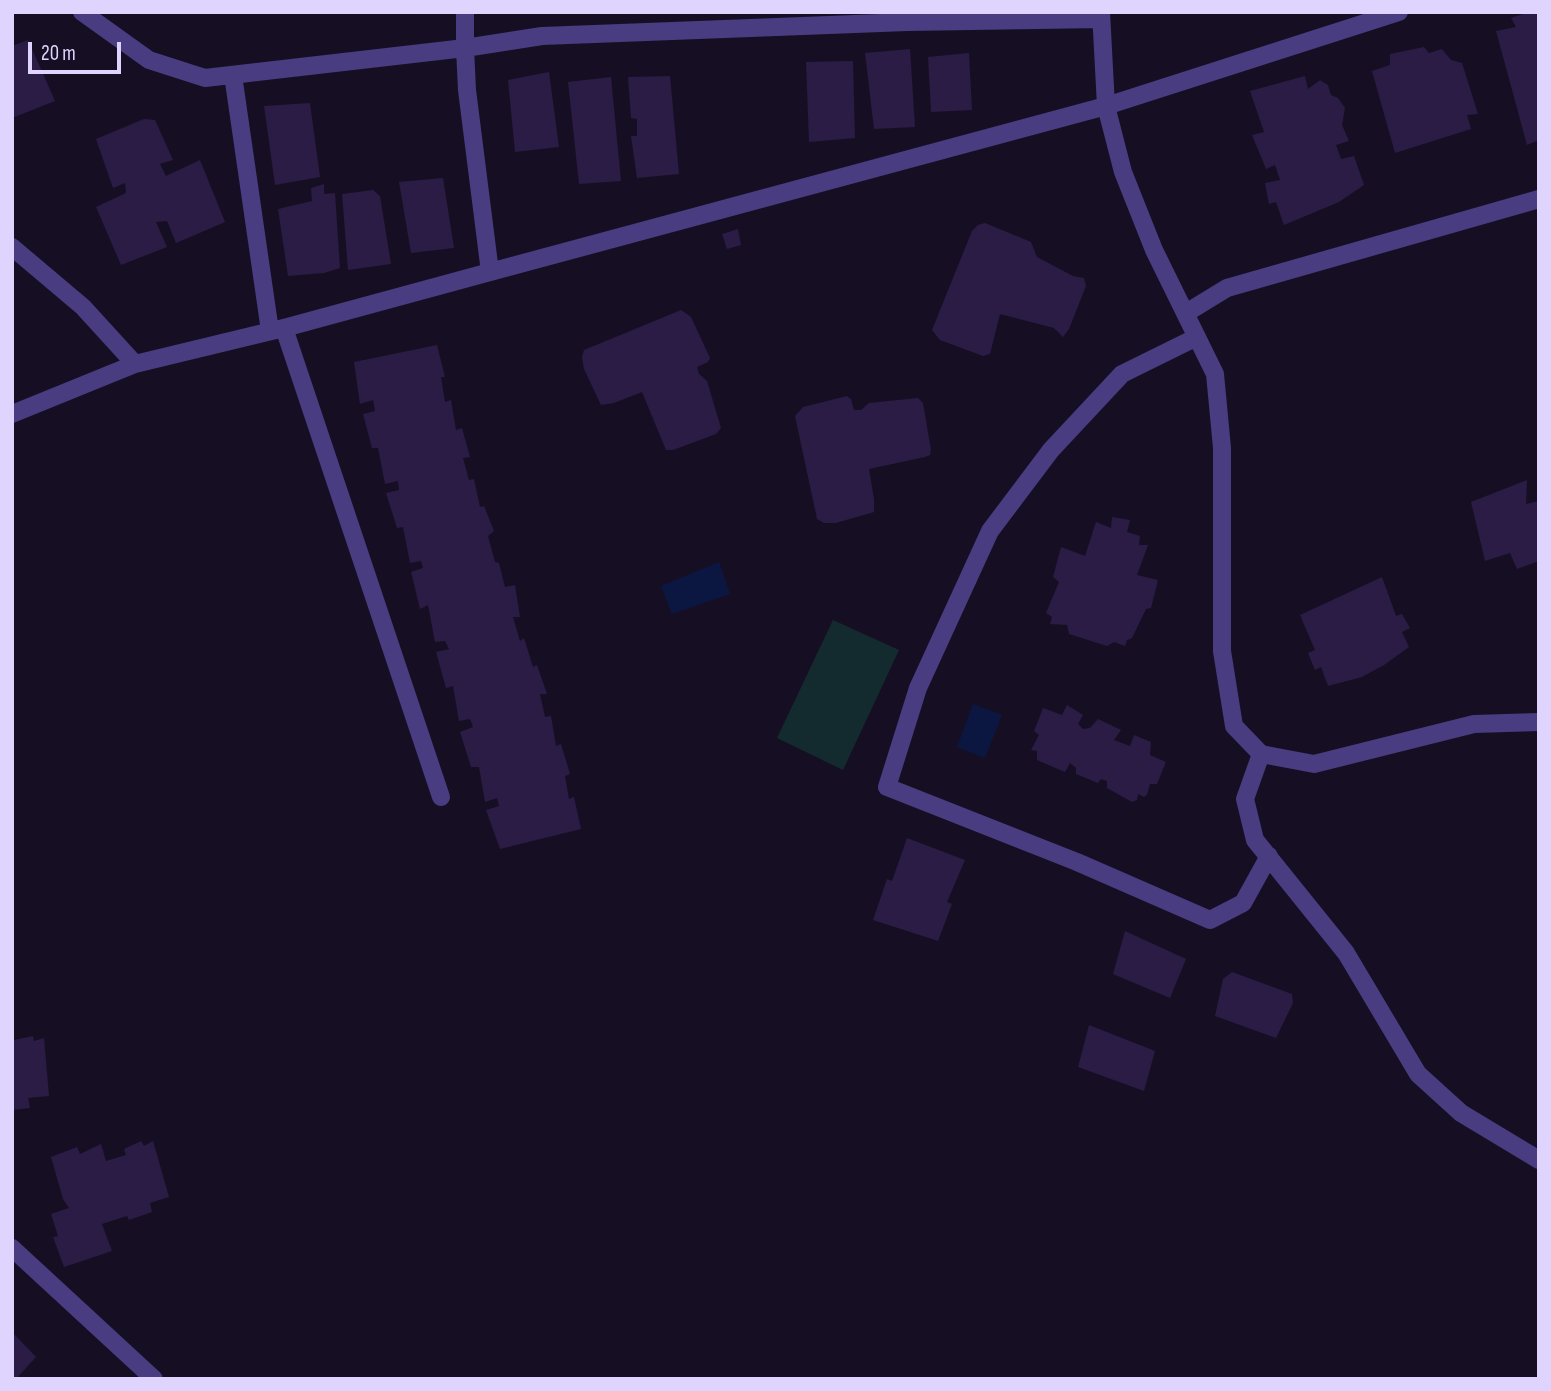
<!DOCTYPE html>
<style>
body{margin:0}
#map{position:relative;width:1551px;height:1391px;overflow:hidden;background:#160f24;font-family:"Sofia Sans Condensed",sans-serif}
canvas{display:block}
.frame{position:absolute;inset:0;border:14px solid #dfd4fd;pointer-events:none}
.scale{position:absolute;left:28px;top:42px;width:93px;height:32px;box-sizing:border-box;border:4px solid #dfd4fd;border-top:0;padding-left:9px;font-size:21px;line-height:24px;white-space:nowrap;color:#dfd4fd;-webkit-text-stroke:5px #160f24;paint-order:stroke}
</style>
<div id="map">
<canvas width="1551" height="1391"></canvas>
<div class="frame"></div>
<div class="scale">20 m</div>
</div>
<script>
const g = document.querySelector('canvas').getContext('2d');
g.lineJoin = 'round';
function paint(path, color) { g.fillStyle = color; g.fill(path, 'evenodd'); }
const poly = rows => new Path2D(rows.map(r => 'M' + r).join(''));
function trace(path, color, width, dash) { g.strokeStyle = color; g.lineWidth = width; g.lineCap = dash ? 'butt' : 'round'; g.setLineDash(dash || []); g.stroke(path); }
paint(poly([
 [833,620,899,650,843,770,777,738]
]), '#132b2e');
paint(poly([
 [719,562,730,594,672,614,661,586],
 [973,704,1002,715,985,758,957,747]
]), '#0c1741');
paint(poly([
 [1529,12,1539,12,1539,140,1527,145,1496,31,1516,27,1511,18],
 [28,40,55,101,12,118,12,46],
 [1424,47,1429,53,1442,49,1451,60,1462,63,1478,114,1467,115,1471,129,1395,153,1372,71,1390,65,1390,54],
 [910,49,915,127,874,129,865,53],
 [969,53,972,110,931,112,928,57],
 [853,61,855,138,809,142,806,62],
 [549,72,559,147,515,152,508,80],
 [670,76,679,174,637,178,631,136,637,136,637,119,631,118,628,77],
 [1305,76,1308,89,1320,80,1328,85,1331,95,1338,98,1345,108,1342,125,1349,141,1336,145,1341,159,1354,156,1364,185,1339,202,1284,225,1276,202,1269,204,1265,183,1280,180,1275,165,1266,169,1252,135,1264,132,1250,91],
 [611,77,621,181,579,184,568,82],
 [310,103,320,177,275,185,264,106],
 [144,119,155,120,173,160,160,164,166,176,200,160,225,222,176,243,167,221,156,222,167,247,121,265,96,207,126,193,125,183,113,188,96,139],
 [443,178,454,248,411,253,399,182],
 [324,184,324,194,335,193,340,268,324,273,288,276,278,209,312,201,311,188],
 [373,190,380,196,391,264,348,270,342,194],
 [985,223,1031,242,1037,257,1073,276,1084,278,1086,286,1069,329,1063,337,1054,328,1000,314,990,354,983,356,940,340,932,330,972,231,978,225],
 [738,229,741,245,727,249,722,234],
 [681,310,691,317,710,358,708,362,697,367,699,374,707,381,721,428,716,434,673,450,666,450,642,392,614,403,601,405,584,369,582,357,584,350],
 [437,345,445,377,441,377,445,402,451,400,456,430,462,428,470,457,463,458,469,480,474,479,480,507,484,506,494,531,488,536,495,562,499,563,505,587,515,585,520,617,513,617,520,641,524,638,533,667,537,665,547,694,540,694,545,717,551,716,556,746,561,744,570,774,565,776,569,799,574,797,581,829,500,849,486,810,499,806,497,798,485,802,479,767,471,767,460,732,473,727,470,719,459,721,453,686,446,688,436,652,449,649,445,641,435,642,428,605,420,609,411,572,423,568,421,561,410,563,403,527,397,528,386,493,399,490,398,481,385,484,378,448,372,448,363,414,375,411,373,400,360,404,354,362],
 [847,396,851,399,854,410,861,410,869,403,918,398,923,403,931,450,930,455,925,457,869,469,874,499,874,512,836,523,824,523,817,519,795,416,803,407],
 [1527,480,1526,504,1539,501,1539,561,1517,569,1510,553,1485,561,1471,502],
 [1112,517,1130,520,1127,532,1140,536,1139,545,1148,545,1137,575,1158,580,1151,608,1146,609,1132,638,1127,640,1125,646,1114,642,1107,646,1069,634,1067,625,1050,624,1052,617,1046,613,1059,582,1053,577,1061,547,1085,556,1096,522,1111,528],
 [1382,577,1396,616,1402,614,1410,628,1402,632,1409,647,1384,665,1362,677,1328,686,1321,667,1315,670,1308,653,1315,650,1300,615],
 [1067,705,1083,715,1078,724,1083,729,1090,728,1098,719,1121,730,1114,740,1130,746,1134,735,1151,742,1150,755,1166,762,1157,784,1150,784,1147,795,1144,797,1138,794,1137,800,1132,802,1107,788,1107,781,1101,779,1098,783,1076,774,1076,768,1070,763,1065,772,1037,760,1037,751,1031,750,1039,735,1034,731,1043,708,1062,715],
 [907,838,965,860,947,902,952,904,938,941,873,920,887,879,892,881],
 [1125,931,1186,959,1170,998,1113,974],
 [1232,972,1292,994,1293,1003,1276,1038,1215,1016,1223,979],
 [1089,1025,1155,1051,1144,1091,1078,1067],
 [33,1036,34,1041,44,1038,49,1096,28,1098,30,1108,12,1110,14,1040],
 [141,1141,144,1146,153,1141,169,1197,150,1203,152,1212,129,1220,127,1216,102,1224,112,1251,64,1267,53,1237,58,1236,51,1214,69,1208,63,1199,51,1157,77,1147,80,1154,101,1144,106,1161,126,1155,124,1149],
 [12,1332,36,1357,16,1379,12,1379]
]), '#2a1c44');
trace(poly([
 [284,328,441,797]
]), '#493c81', 18);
trace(poly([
 [465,12,465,48,542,36,907,22],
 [907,12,907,22,1101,19],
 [1101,12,1106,106,1123,172,1154,250,1215,374,1222,448,1222,651,1234,726,1261,754,1314,764,1474,724,1539,722],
 [233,75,270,331],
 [12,247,83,307,135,364],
 [490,272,1106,106,1399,12],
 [1186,313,1227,288,1539,199],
 [1197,337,1122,374,1051,450,990,531,918,688,887,787,1077,862,1210,920,1243,903,1269,856],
 [12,414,135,364,284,328,490,272,467,90,465,48,205,78,149,60,82,12],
 [1261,754,1245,799,1255,840,1346,953,1418,1074,1461,1113,1539,1160],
 [12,1248,154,1379]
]), '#493c81', 18);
</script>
